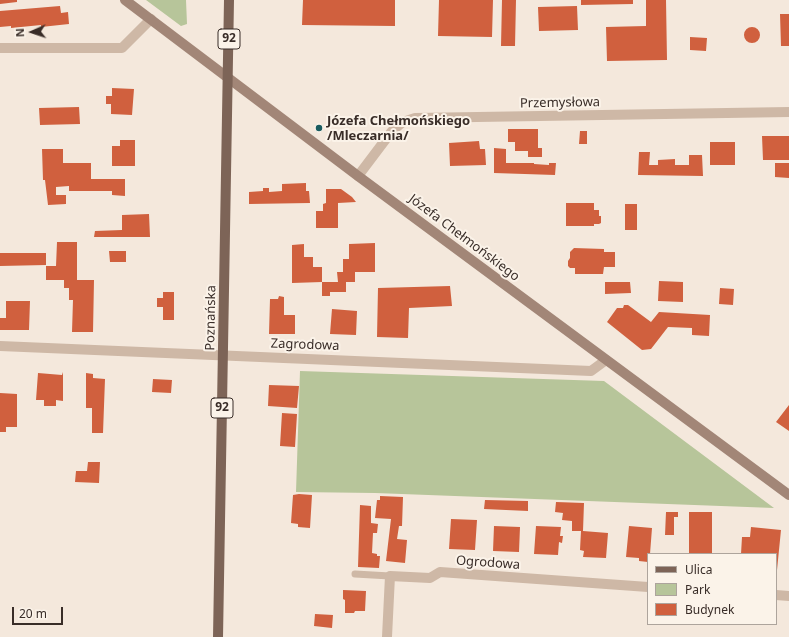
<!DOCTYPE html>
<meta charset="utf-8">
<style>
body{margin:0}
#map{position:relative;width:789px;height:637px;overflow:hidden;background:#f4e8dc;font-family:"Noto Sans",sans-serif}
canvas{display:block}
.legend{position:absolute;left:647px;top:553px;width:130px;height:72px;box-sizing:border-box;background:#fbf3e9;border:1px solid #ada49c;margin:0;padding:5px 7px;list-style:none;font-size:12px;color:#392d28}
.legend li{display:flex;align-items:center;gap:8px;height:20px}
.legend b{width:20px;border:1px solid #ada49c}
.north{position:absolute;left:12px;top:12px;width:40px;height:40px;-webkit-text-stroke:3px #fbf3e9;paint-order:stroke;rotate:267deg;font-size:11px;font-weight:700;line-height:16px;text-align:center;color:#392d28}
.north::after{content:'';display:block;margin:auto;width:14px;height:18px;background:#392d28;clip-path:polygon(50% 0,100% 100%,50% 72%,0 100%)}
.scale{position:absolute;left:12px;top:607px;width:51px;height:18px;box-sizing:border-box;border:2px solid #392d28;border-top:0;padding-left:5px;font-size:12px;line-height:14px;white-space:nowrap;color:#392d28;-webkit-text-stroke:3px #fbf3e9;paint-order:stroke}
</style>
<div id="map">
<canvas width="789" height="637"></canvas>
<ul class="legend">
<li><b style="height:5px;background:#7d6457"></b>Ulica</li>
<li><b style="height:11px;background:#b7c59a"></b>Park</li>
<li><b style="height:11px;background:#d0603e"></b>Budynek</li>
</ul>
<div class="north">N</div>
<div class="scale">20 m</div>
</div>
<script>
const g = document.querySelector('canvas').getContext('2d');
g.lineJoin = 'round';
function paint(path, color) { g.fillStyle = color; g.fill(path, 'evenodd'); }
const poly = rows => new Path2D(rows.map(r => 'M' + r).join(''));
function trace(path, color, width, dash) { g.strokeStyle = color; g.lineWidth = width; g.lineCap = dash ? 'butt' : 'round'; g.setLineDash(dash || []); g.stroke(path); }
function drawText(font, color, halo, rows, align = 'center') {
  g.font = font + ' "Noto Sans",sans-serif'; g.lineWidth = 4; g.setLineDash([]); g.textBaseline = 'middle'; g.strokeStyle = halo; g.fillStyle = color; for (const [text, x, y, turn = 0] of rows) {
    g.save(); g.translate(x, y); g.rotate((+turn || 0) * Math.PI / 180); g.textAlign = isNaN(turn) ? turn : align; if (halo) g.strokeText(text, 0, 0); g.fillText(text, 0, 0); g.restore();
  }
}
paint(poly([
 [146,0,186,0,187,24,181,26],
 [300,371,604,381,774,508,375,493,296,492]
]), '#b7c59a');
paint(poly([
 [0,0,17,0,17,2,0,4],
 [303,0,395,0,395,26,302,25],
 [439,0,493,0,492,37,438,36],
 [502,0,516,0,515,46,501,46],
 [581,0,633,0,633,4,581,5],
 [646,0,666,0,667,60,607,61,606,27,646,26],
 [60,6,61,13,68,12,69,24,41,27,41,25,11,28,11,26,0,27,0,11],
 [577,6,578,30,539,31,538,7],
 [780,14,789,14,789,46,781,46],
 '744 35a8 8 0 1 1 16 0a8 8 0 1 1-16 0Z',
 [690,37,707,38,706,51,690,50],
 [112,88,134,89,132,115,111,114,111,104,106,104,106,96,112,96],
 [79,107,80,124,40,125,39,108],
 [508,129,538,129,538,148,542,148,542,157,528,157,528,151,515,151,515,142,508,142],
 [580,131,587,131,587,144,579,144],
 [762,136,789,136,789,160,763,160],
 [120,140,135,140,135,166,112,166,112,146,120,146],
 [479,141,480,149,485,149,486,165,450,166,449,143],
 [710,142,735,142,735,165,710,165],
 [494,148,506,149,506,163,534,163,534,164,549,165,549,163,556,163,555,175,494,173],
 [42,149,63,149,63,163,91,163,91,179,125,179,125,196,112,195,112,191,69,191,69,186,56,187,56,195,66,195,66,204,48,205,45,180,43,180],
 [639,152,650,152,649,165,658,165,658,160,675,159,675,165,689,165,689,155,702,155,703,176,638,175],
 [775,163,789,163,789,178,775,177],
 [306,183,306,191,309,191,310,203,249,204,249,192,263,191,263,188,269,188,269,192,282,191,282,184],
 [326,189,341,189,352,197,356,202,338,203,338,228,316,228,316,211,323,211,323,204,326,203],
 [566,203,594,203,594,210,599,210,599,216,601,216,601,223,599,224,594,224,594,226,566,226],
 [625,204,637,204,637,230,625,230],
 [149,214,150,237,94,237,95,231,122,230,122,215],
 [57,242,77,242,77,280,94,280,93,332,72,332,73,300,69,300,69,288,64,288,64,280,46,280,46,266,56,266],
 [375,243,375,272,355,272,355,282,346,282,346,292,330,292,330,296,322,296,322,282,338,282,337,272,343,272,343,259,349,259,349,244],
 [304,244,304,257,313,257,313,267,322,267,322,282,292,283,292,245],
 [574,248,604,249,604,252,615,252,615,267,604,267,603,274,575,274,575,268,570,268,568,266,568,261,570,258,570,252],
 [109,251,126,251,126,262,110,262],
 [0,253,46,253,46,265,0,266],
 [659,281,683,282,683,302,658,301],
 [605,282,630,282,631,293,605,294],
 [450,286,452,306,409,308,408,338,377,337,378,288],
 [720,288,734,289,733,305,719,304],
 [163,292,174,292,174,320,163,320,163,307,157,307,157,298,163,298],
 [279,296,284,297,284,315,295,315,295,334,269,334,270,299,278,299],
 [6,301,30,301,29,330,0,330,0,318,6,318],
 [624,305,628,305,651,322,659,312,710,315,709,336,692,335,692,328,668,327,651,349,642,350,607,322,617,308,623,308],
 [332,309,357,311,356,335,330,334],
 [63,372,63,401,56,400,56,406,44,406,44,400,36,400,38,373,62,375],
 [86,373,93,374,93,378,105,379,103,433,92,433,92,408,86,408],
 [153,379,172,380,171,393,152,392],
 [269,385,299,386,297,408,268,406],
 [0,393,17,394,17,427,6,427,6,432,0,432],
 [789,405,789,431,776,422],
 [282,413,297,414,295,447,280,446],
 [88,462,100,462,99,483,75,482,76,471,87,471],
 [299,494,312,495,310,528,298,527,298,524,291,523,293,495],
 [380,496,403,497,402,526,399,526,397,539,407,540,405,563,386,561,391,519,375,518,377,500,380,500],
 [485,500,528,501,528,511,484,509],
 [556,502,584,503,583,531,608,533,606,558,583,557,584,551,580,550,581,531,572,531,572,521,562,520,563,513,555,512],
 [360,505,371,506,371,523,378,524,377,533,373,533,372,553,377,554,377,556,380,556,379,568,358,567],
 [666,512,678,512,678,517,674,517,674,535,665,535],
 [689,512,712,512,712,554,689,554],
 [451,519,477,520,475,550,449,549],
 [494,526,520,527,519,552,493,551],
 [536,526,561,527,560,536,563,536,562,543,559,542,558,555,534,554],
 [629,526,652,528,650,554,648,554,648,562,639,561,639,558,626,557],
 [751,527,781,530,777,570,776,570,776,554,741,554,742,537,750,537],
 [343,590,366,591,365,611,355,611,354,613,345,613,345,600,343,599],
 [315,614,333,615,332,628,314,626]
]), '#d0603e');
trace(poly([
 [355,574,390,576]
]), '#ceb8a6', 7);
trace(poly([
 [0,48,122,48,151,19],
 [358,176,392,131,403,122,415,118,789,112],
 [0,346,591,371,606,360],
 [776,595,789,596],
 [387,637,390,576,430,578,440,572,648,587]
]), '#ceb8a6', 10);
trace(poly([
 [125,0,358,176,789,495]
]), '#a28677', 10);
trace(poly([
 [218,637,229,0]
]), '#7d6457', 10);
for (const [x, y, r, color] of [
 [319,128,4,"#195b5f"]
]) { const dot = new Path2D(); dot.arc(x, y, r, 0, 2 * Math.PI); g.fillStyle = color; g.fill(dot); trace(dot, '#fbf3e9', 1.5); }
for (const [x, y, w] of [
 [229,39,22],
 [222,408,22]
]) { const box = new Path2D(); box.roundRect(x - w / 2, y - 10, w, 20, 3); g.fillStyle = '#fbf3e9'; g.fill(box); trace(box, '#392d28', 1); }
drawText('bold 12px', '#392d28', null, [
 ["92",229,39],
 ["92",222,408]
]);
drawText('13px', '#392d28', '#fbf3e9', [
 ["Przemysłowa",560,103,-1],
 ["Józefa Chełmońskiego",464,238,37],
 ["Poznańska",211,318,-89],
 ["Zagrodowa",305,345,2],
 ["Ogrodowa",488,563,4]
]);
drawText('bold 13px', '#392d28', '#fbf3e9', [
 ["Józefa Chełmońskiego",327,121],
 ["/Mleczarnia/",327,136]
], 'left');
</script>
